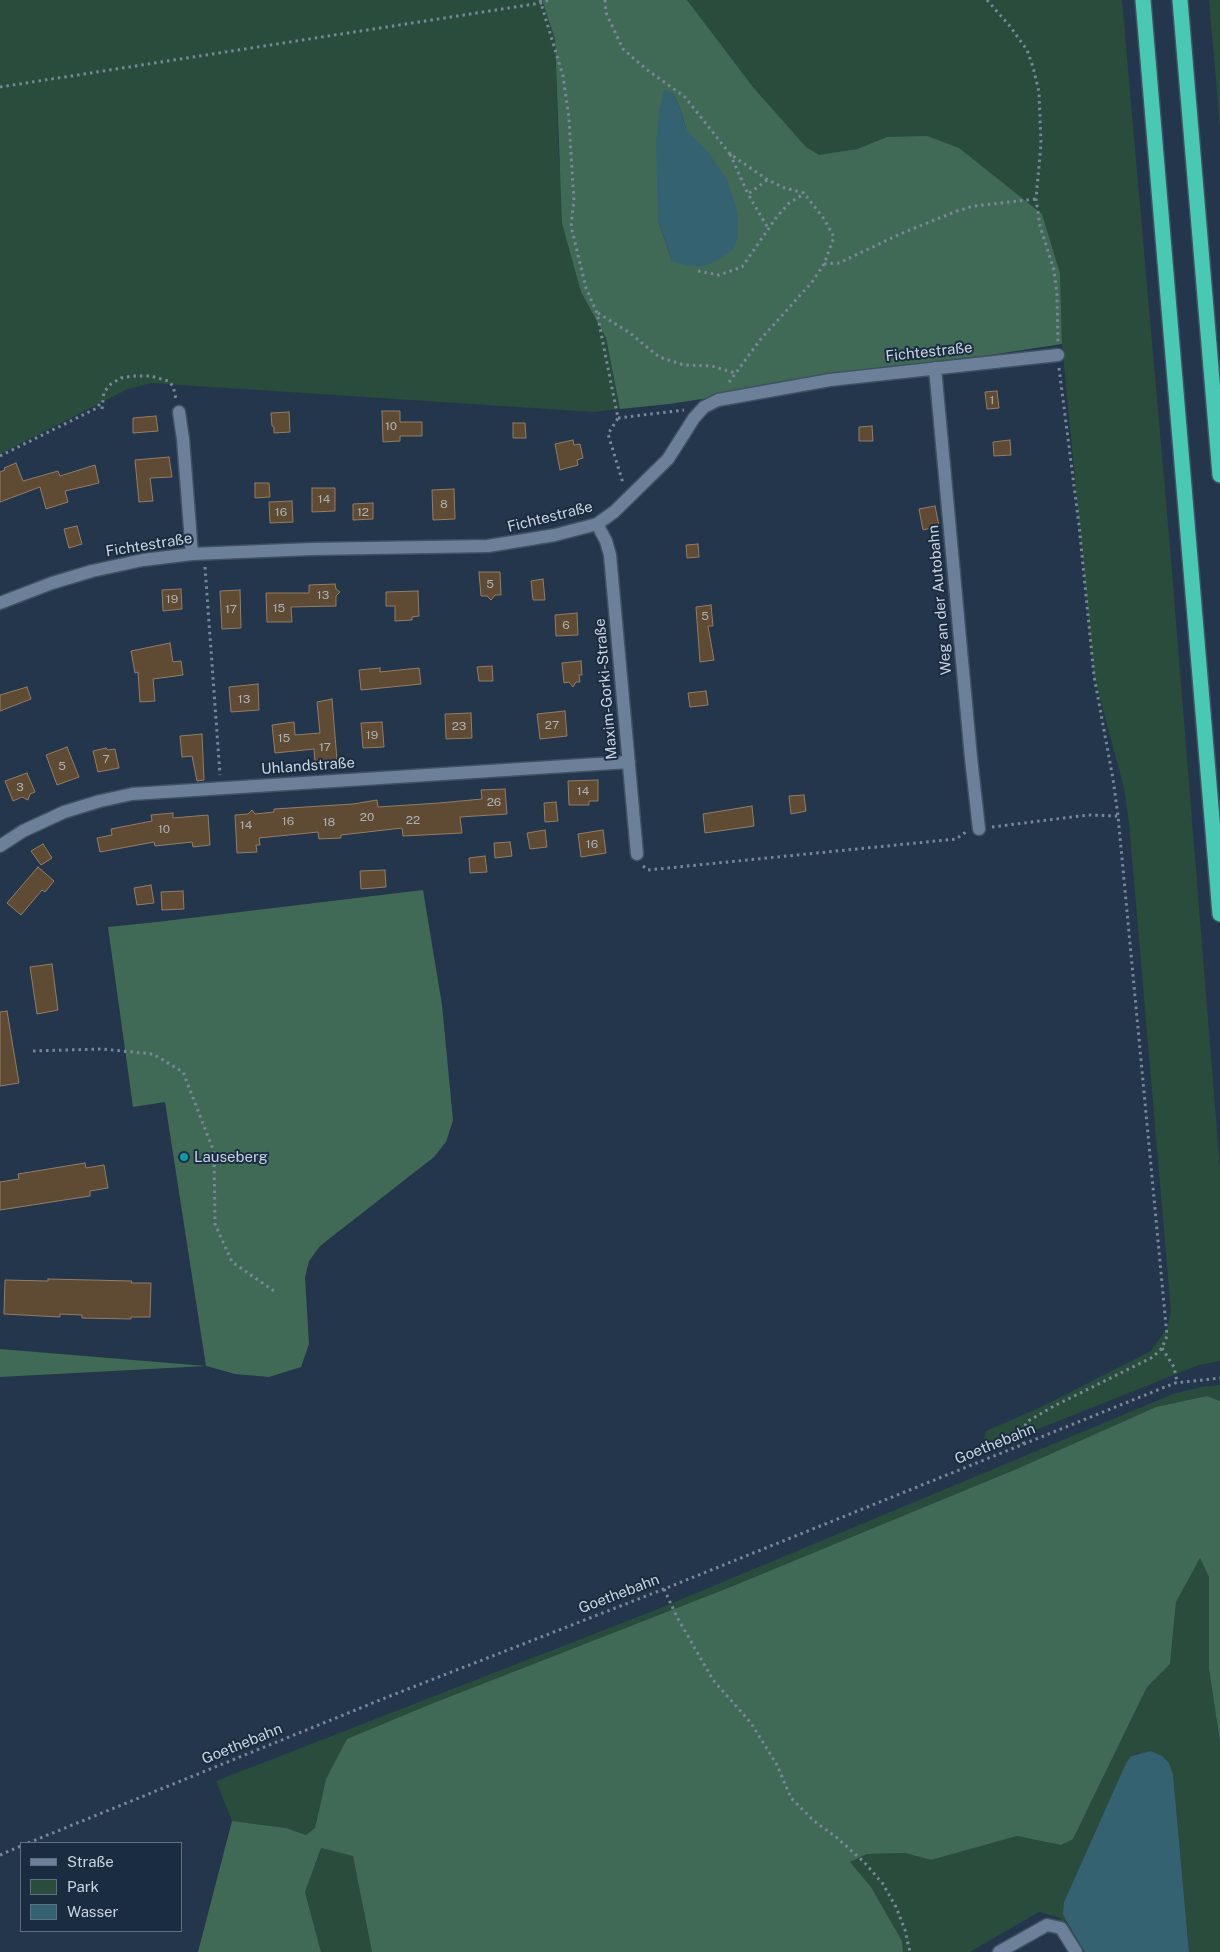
<!DOCTYPE html>
<meta charset="utf-8">
<style>
body{margin:0}
#map{position:relative;width:1220px;height:1952px;overflow:hidden;background:#23364b;font-family:"Public Sans",sans-serif}
canvas{display:block}
.legend{position:absolute;left:20px;top:1842px;width:162px;height:90px;box-sizing:border-box;background:#1a2c40;border:1px solid #607081;margin:0;padding:6px 9px;list-style:none;font-size:15px;color:#c9d5e2}
.legend li{display:flex;align-items:center;gap:10px;height:25px}
.legend b{width:25px;border:1px solid #607081}
</style>
<div id="map">
<canvas width="1220" height="1952"></canvas>
<ul class="legend">
<li><b style="height:6px;background:#6c8199"></b>Straße</li>
<li><b style="height:14px;background:#294c3c"></b>Park</li>
<li><b style="height:14px;background:#356271"></b>Wasser</li>
</ul>
</div>
<script>
const g = document.querySelector('canvas').getContext('2d');
g.lineJoin = 'round';
function paint(path, color) { g.fillStyle = color; g.fill(path, 'evenodd'); }
const poly = rows => new Path2D(rows.map(r => 'M' + r).join(''));
function trace(path, color, width, dash) { g.strokeStyle = color; g.lineWidth = width; g.lineCap = dash ? 'butt' : 'round'; g.setLineDash(dash || []); g.stroke(path); }
function drawText(font, color, halo, rows, align = 'center') {
  g.font = font + ' "Public Sans",sans-serif'; g.lineWidth = 4; g.setLineDash([]); g.textBaseline = 'middle'; g.strokeStyle = halo; g.fillStyle = color; for (const [text, x, y, turn = 0] of rows) {
    g.save(); g.translate(x, y); g.rotate((+turn || 0) * Math.PI / 180); g.textAlign = isNaN(turn) ? turn : align; if (halo) g.strokeText(text, 0, 0); g.fillText(text, 0, 0); g.restore();
  }
}
paint(poly([
 [0,0,542,0,555,39,559,161,581,292,606,338,620,409,594,412,151,383,128,389,0,454],
 [687,0,1122,0,1170,547,1220,1168,1220,1361,1199,1365,1003,1443,982,1445,986,1431,1041,1407,1151,1351,1167,1328,1171,1312,1129,823,1124,788,1094,676,1062,344,1060,273,1042,214,992,175,887,137,857,149,819,156,806,147,753,87],
 [1209,0,1220,0,1220,129,1217,92],
 [1220,1385,1220,1401,1207,1396,1156,1407,1019,1468,728,1588,436,1702,326,1779,315,1828,306,1835,286,1828,232,1821,216,1781,658,1609,1173,1394,1201,1387],
 [1200,1557,1209,1577,1209,1669,1220,1742,1220,1952,1189,1952,1173,1774,1138,1753,1131,1756,1126,1763,1064,1902,1067,1922,1085,1952,1081,1952,1060,1918,1039,1912,970,1952,903,1952,902,1941,871,1887,850,1862,867,1854,905,1853,931,1860,1017,1836,1061,1845,1086,1813,1147,1687,1170,1664,1176,1602],
 [321,1848,353,1855,372,1952,321,1952,305,1892]
]), '#294c3c');
paint(poly([
 [542,0,687,0,753,87,806,147,819,155,857,149,887,137,927,136,959,148,1042,214,1060,273,1062,344,669,404,620,409,606,338,581,292,562,223,555,39],
 [673,93,681,111,686,129,672,261,658,220,658,192],
 [423,890,442,1005,453,1120,446,1142,434,1157,320,1246,309,1261,305,1277,309,1344,301,1367,269,1377,235,1374,206,1366,0,1377,0,1349,206,1366,165,1102,133,1107,108,927,157,922],
 [1207,1396,1220,1401,1220,1742,1209,1669,1209,1577,1200,1558,1176,1602,1170,1664,1147,1687,1073,1839,1061,1845,1017,1836,931,1860,905,1853,867,1854,850,1862,871,1887,902,1941,903,1952,372,1952,353,1856,321,1848,305,1892,321,1952,198,1952,232,1821,286,1828,306,1835,315,1828,326,1779,347,1739,436,1702,728,1588,1019,1468,1156,1407]
]), '#416a56');
paint(poly([
 [664,90,673,93,681,111,686,129,709,153,727,179,738,213,738,238,733,250,714,262,700,267,684,265,672,261,658,220,656,142,659,111],
 [1151,1751,1162,1756,1169,1763,1173,1774,1189,1952,1085,1952,1067,1922,1063,1914,1064,1902,1126,1763,1131,1756]
]), '#356271');
const building = poly([
 [997,391,999,408,987,409,985,392,997,391],
 [382,411,400,411,400,422,422,422,422,436,400,436,400,441,383,442,382,411],
 [289,412,290,432,274,433,274,427,272,426,271,413,289,412],
 [156,416,158,431,133,433,133,418,156,416],
 [513,423,525,423,526,438,513,438,513,423],
 [872,426,873,441,859,441,859,427,872,426],
 [573,440,574,445,580,444,583,458,577,460,578,465,560,470,555,444,573,440],
 [1010,440,1011,455,994,456,993,442,1010,440],
 [169,457,172,477,150,478,153,501,139,502,135,460,169,457],
 [16,463,23,481,58,471,60,476,95,465,99,483,65,491,68,502,46,509,40,487,0,502,0,472,5,470,4,468,16,463],
 [255,483,269,483,270,497,255,498,255,483],
 [312,488,335,488,335,511,312,512,312,488],
 [454,489,455,519,433,520,432,490,454,489],
 [292,501,293,522,270,523,269,502,292,501],
 [373,503,373,519,353,520,353,504,373,503],
 [935,506,939,526,923,530,919,509,935,506],
 [77,526,82,544,69,548,64,529,77,526],
 [698,544,699,557,687,558,686,545,698,544],
 [479,572,500,572,501,595,495,595,491,600,487,596,481,596,479,572],
 [543,579,545,600,533,600,531,581,543,579],
 [335,584,336,589,340,592,336,596,336,606,291,607,292,622,267,622,266,593,309,593,309,585,335,584],
 [181,589,182,609,163,611,162,590,181,589],
 [240,590,241,628,222,629,220,591,240,590],
 [418,591,419,616,412,617,412,620,395,621,395,606,386,606,386,592,418,591],
 [711,605,713,626,708,626,714,660,700,662,696,607,711,605],
 [577,613,578,635,556,636,555,615,577,613],
 [170,643,173,662,181,661,183,675,153,679,155,701,140,702,138,672,135,673,131,651,170,643],
 [581,661,582,675,579,675,580,682,576,682,573,687,569,682,564,683,562,663,581,661],
 [492,666,493,681,479,681,477,667,492,666],
 [380,668,380,672,419,668,421,684,361,690,359,670,380,668],
 [258,684,259,710,231,712,229,687,258,684],
 [27,687,31,699,0,711,0,695,27,687],
 [706,691,708,705,690,707,688,693,706,691],
 [332,699,337,760,315,762,314,749,275,753,272,725,294,722,295,735,320,733,317,702,332,699],
 [565,711,567,736,540,739,537,714,565,711],
 [471,713,472,738,446,739,445,714,471,713],
 [382,722,384,747,363,748,361,723,382,722],
 [202,734,204,780,197,781,192,756,182,757,180,736,202,734],
 [67,747,79,777,57,785,46,755,67,747],
 [106,748,108,750,115,749,119,768,98,772,93,751,106,748],
 [27,773,35,792,30,794,28,800,22,797,13,801,5,781,27,773],
 [598,780,598,801,589,801,589,805,569,805,568,781,598,780],
 [505,789,507,814,460,817,462,833,403,836,402,828,341,835,341,838,319,839,318,832,259,838,260,845,256,845,257,852,237,853,235,815,248,814,252,810,255,814,274,812,274,809,353,804,377,800,378,807,439,803,482,799,481,790,505,789],
 [804,795,806,811,791,814,789,796,804,795],
 [556,802,558,821,545,822,544,803,556,802],
 [752,806,754,826,705,833,703,814,752,806],
 [173,813,173,818,208,815,210,845,193,847,192,842,155,846,154,842,100,852,97,838,112,835,111,829,152,821,151,815,173,813],
 [545,830,547,847,530,849,527,833,545,830],
 [603,830,606,853,581,857,578,834,603,830],
 [510,842,512,856,495,858,494,843,510,842],
 [43,844,52,858,41,865,31,851,43,844],
 [485,856,487,872,470,873,469,858,485,856],
 [38,867,54,881,45,892,42,890,21,915,7,903,38,867],
 [385,870,386,887,361,889,360,871,385,870],
 [151,885,154,903,137,905,134,888,151,885],
 [183,891,184,909,162,910,161,892,183,891],
 [52,964,58,1010,37,1014,30,967,52,964],
 [7,1011,19,1083,0,1086,0,1012,7,1011],
 [85,1163,86,1168,104,1165,108,1188,90,1191,90,1196,0,1210,0,1182,19,1179,18,1174,85,1163],
 [48,1279,132,1281,131,1283,151,1283,150,1317,131,1317,131,1319,82,1318,82,1315,60,1314,60,1317,4,1314,5,1280,48,1281,48,1279]
]);
paint(building, '#5f4a34');
trace(building, '#947d66', 1);
const minor = poly([
 [935,368,971,758,979,829],
 [179,412,183,439,192,554],
 [597,524,606,541,610,555,637,854],
 [0,603,52,583,92,571,143,560,192,554,312,549,488,546,555,535,597,524,614,512,668,459,694,418,704,407,718,400,830,380,1058,355],
 [0,846,23,831,64,812,100,801,132,794,629,762],
 [999,1952,1047,1925,1061,1928,1076,1952]
]);
const highway = poly([
 [1143,0,1220,914],
 [1180,0,1220,475]
]);
trace(minor, '#405162', 15);
trace(highway, '#405162', 18);
trace(poly([
 [540,0,563,76,569,118,571,154,574,200,571,226,586,288,597,313,618,418,608,434,623,483],
 [605,0,606,13,623,49,646,69,685,97,730,154,768,180,785,188,804,193,824,219,834,237,824,264,812,282,760,340,727,385],
 [987,0,1009,25,1027,50,1033,67,1039,92,1041,144,1036,199,1040,226,1054,270,1057,295,1058,342],
 [0,87,541,3,548,0],
 [730,154,748,194],
 [767,180,748,194,768,228],
 [824,264,839,263,900,234,957,211,974,206,1036,199],
 [698,271,719,275,742,267,776,218,789,203,804,194],
 [598,313,630,333,659,357,684,365,712,366,735,373],
 [102,409,104,392,111,384,121,378,133,376,151,376,168,381,173,386,176,399],
 [618,418,684,410],
 [0,456,97,408,101,402],
 [205,567,220,775],
 [992,827,1088,815,1118,816],
 [643,866,648,870,956,839,966,832],
 [33,1051,102,1049,153,1054,183,1072,214,1152,215,1224,232,1262,277,1293],
 [1162,1348,1174,1367,1177,1382],
 [1024,1444,1021,1432,1028,1421,1054,1406,1153,1357,1162,1348,1167,1336,1118,816,1113,779,1094,676,1079,525,1059,368],
 [664,1589,677,1617,713,1680,751,1723,777,1765,791,1798,814,1821,836,1837,864,1862,883,1884,896,1907,905,1930,910,1952],
 [28,1843,390,1696,664,1589,1175,1383,1220,1378],
 [0,1855,21,1846]
]), '#788899', 3, [2.5, 4]);
trace(minor, '#6c8199', 12);
trace(highway, '#49c8b4', 15);
for (const [x, y, r, color] of [
 [184,1157,5,"#0f9aa8"]
]) { const dot = new Path2D(); dot.arc(x, y, r, 0, 2 * Math.PI); g.fillStyle = color; g.fill(dot); trace(dot, '#1a2c40', 2); }
drawText('12px', '#aeb2b6', null, [
 ["1",992,400],
 ["10",391,426],
 ["14",324,499],
 ["8",444,504],
 ["16",281,512],
 ["12",363,512],
 ["5",490,584],
 ["13",323,595],
 ["19",172,599],
 ["15",279,608],
 ["17",231,609],
 ["5",705,616],
 ["6",566,625],
 ["13",244,699],
 ["27",552,725],
 ["23",459,726],
 ["19",372,735],
 ["15",284,738],
 ["17",325,747],
 ["7",106,759],
 ["5",62,766],
 ["3",20,787],
 ["14",583,791],
 ["26",494,802],
 ["20",367,817],
 ["22",413,820],
 ["16",288,821],
 ["18",329,822],
 ["14",246,825],
 ["10",164,829],
 ["16",592,844]
]);
drawText('15px', '#c9d5e2', '#1a2c40', [
 ["Fichtestraße",929,352,-6],
 ["Fichtestraße",550,517,-14],
 ["Fichtestraße",149,545,-9],
 ["Weg an der Autobahn",940,600,-95],
 ["Maxim-Gorki-Straße",606,689,-95],
 ["Uhlandstraße",308,766,-4],
 ["Goethebahn",995,1444,-22],
 ["Goethebahn",619,1594,-21],
 ["Goethebahn",242,1744,-22]
]);
drawText('15px', '#c9d5e2', '#1a2c40', [
 ["Lauseberg",194,1157]
], 'left');
</script>
